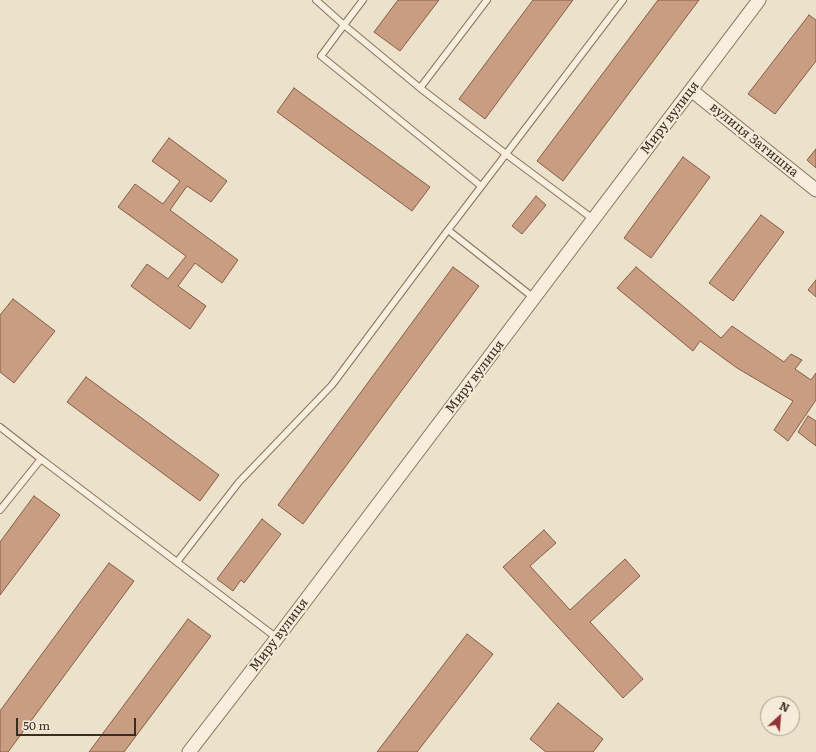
<!DOCTYPE html>
<meta charset="utf-8">
<style>
body{margin:0}
#map{position:relative;width:816px;height:752px;overflow:hidden;background:#ece1ca;font-family:Literata,serif}
canvas{display:block}
.north{position:absolute;left:760px;top:696px;width:40px;height:40px;box-sizing:border-box;background:#f4ebd9;border:1px solid #a99f90;border-radius:50%;rotate:26deg;font-size:11px;font-weight:700;line-height:16px;text-align:center;color:#392c22}
.north::after{content:'';display:block;margin:auto;width:14px;height:18px;background:#933337;clip-path:polygon(50% 0,100% 100%,50% 72%,0 100%)}
.scale{position:absolute;left:16px;top:718px;width:120px;height:18px;box-sizing:border-box;border:2px solid #392c22;border-top:0;padding-left:5px;font-size:12px;line-height:14px;white-space:nowrap;color:#392c22;-webkit-text-stroke:3px #f4ebd9;paint-order:stroke}
</style>
<div id="map">
<canvas width="816" height="752"></canvas>
<div class="north">N</div>
<div class="scale">50 m</div>
</div>
<script>
const g = document.querySelector('canvas').getContext('2d');
g.lineJoin = 'round';
function paint(path, color) { g.fillStyle = color; g.fill(path, 'evenodd'); }
const poly = rows => new Path2D(rows.map(r => 'M' + r).join(''));
function trace(path, color, width, dash) { g.strokeStyle = color; g.lineWidth = width; g.lineCap = dash ? 'butt' : 'round'; g.setLineDash(dash || []); g.stroke(path); }
function drawText(font, color, halo, rows, align = 'center') {
  g.font = font + ' Literata,serif'; g.lineWidth = 4; g.setLineDash([]); g.textBaseline = 'middle'; g.strokeStyle = halo; g.fillStyle = color; for (const [text, x, y, turn = 0] of rows) {
    g.save(); g.translate(x, y); g.rotate((+turn || 0) * Math.PI / 180); g.textAlign = isNaN(turn) ? turn : align; if (halo) g.strokeText(text, 0, 0); g.fillText(text, 0, 0); g.restore();
  }
}
const building = poly([
 [398,0,439,0,400,51,374,32,398,0],
 [533,0,573,0,485,119,459,99,533,0],
 [658,0,699,0,563,181,537,161,658,0],
 [809,15,816,20,816,61,775,114,748,94,809,15],
 [294,88,430,187,412,211,277,112,294,88],
 [169,138,227,181,211,202,187,186,170,210,238,260,222,283,195,263,178,286,206,306,190,329,131,286,147,264,168,279,186,256,118,207,135,184,163,204,180,181,152,161,169,138],
 [816,149,816,168,807,160,816,149],
 [683,157,710,177,651,258,624,238,683,157],
 [536,196,546,205,522,234,512,226,536,196],
 [761,215,784,232,733,301,709,283,761,215],
 [453,267,479,286,303,524,278,505,453,267],
 [636,267,721,338,732,326,784,362,791,354,802,360,795,369,811,380,816,373,816,400,788,441,774,430,793,401,737,368,700,341,693,351,617,288,636,267],
 [816,280,816,297,808,290,816,280],
 [13,299,55,331,14,383,0,372,0,315,13,299],
 [86,377,219,475,200,501,67,402,86,377],
 [808,416,816,421,816,446,798,432,808,416],
 [34,496,60,515,0,595,0,542,34,496],
 [262,519,281,534,244,583,241,580,233,591,217,579,262,519],
 [544,530,556,543,530,566,570,610,625,559,640,576,590,622,643,679,623,698,503,567,544,530],
 [109,563,134,581,8,752,0,752,0,711,109,563],
 [188,619,211,636,124,752,89,752,188,619],
 [467,634,493,654,417,752,377,752,467,634],
 [558,703,603,739,593,752,546,752,530,739,558,703]
]);
paint(building, '#c89d82');
trace(building, '#865d46', 1);
const service = poly([
 [316,0,344,25,321,56,481,186],
 [363,0,344,25,420,88],
 [487,0,420,88,506,154,448,230,534,298],
 [593,219,506,154,623,0],
 [0,427,41,459],
 [0,510,41,459,277,638],
 [177,562,239,482,332,385,448,230]
]);
const minor = poly([
 [691,90,816,190],
 [189,752,277,638,759,0]
]);
trace(service, '#88735f', 8);
trace(minor, '#88735f', 15);
trace(service, '#f7eedd', 6);
trace(minor, '#f7eedd', 13);
drawText('13px', '#392c22', '#f4ebd9', [
 ["Миру вулиця",670,118,-53],
 ["вулиця Затишна",754,140,39],
 ["Миру вулиця",475,377,-53],
 ["Миру вулиця",279,635,-53]
]);
</script>
